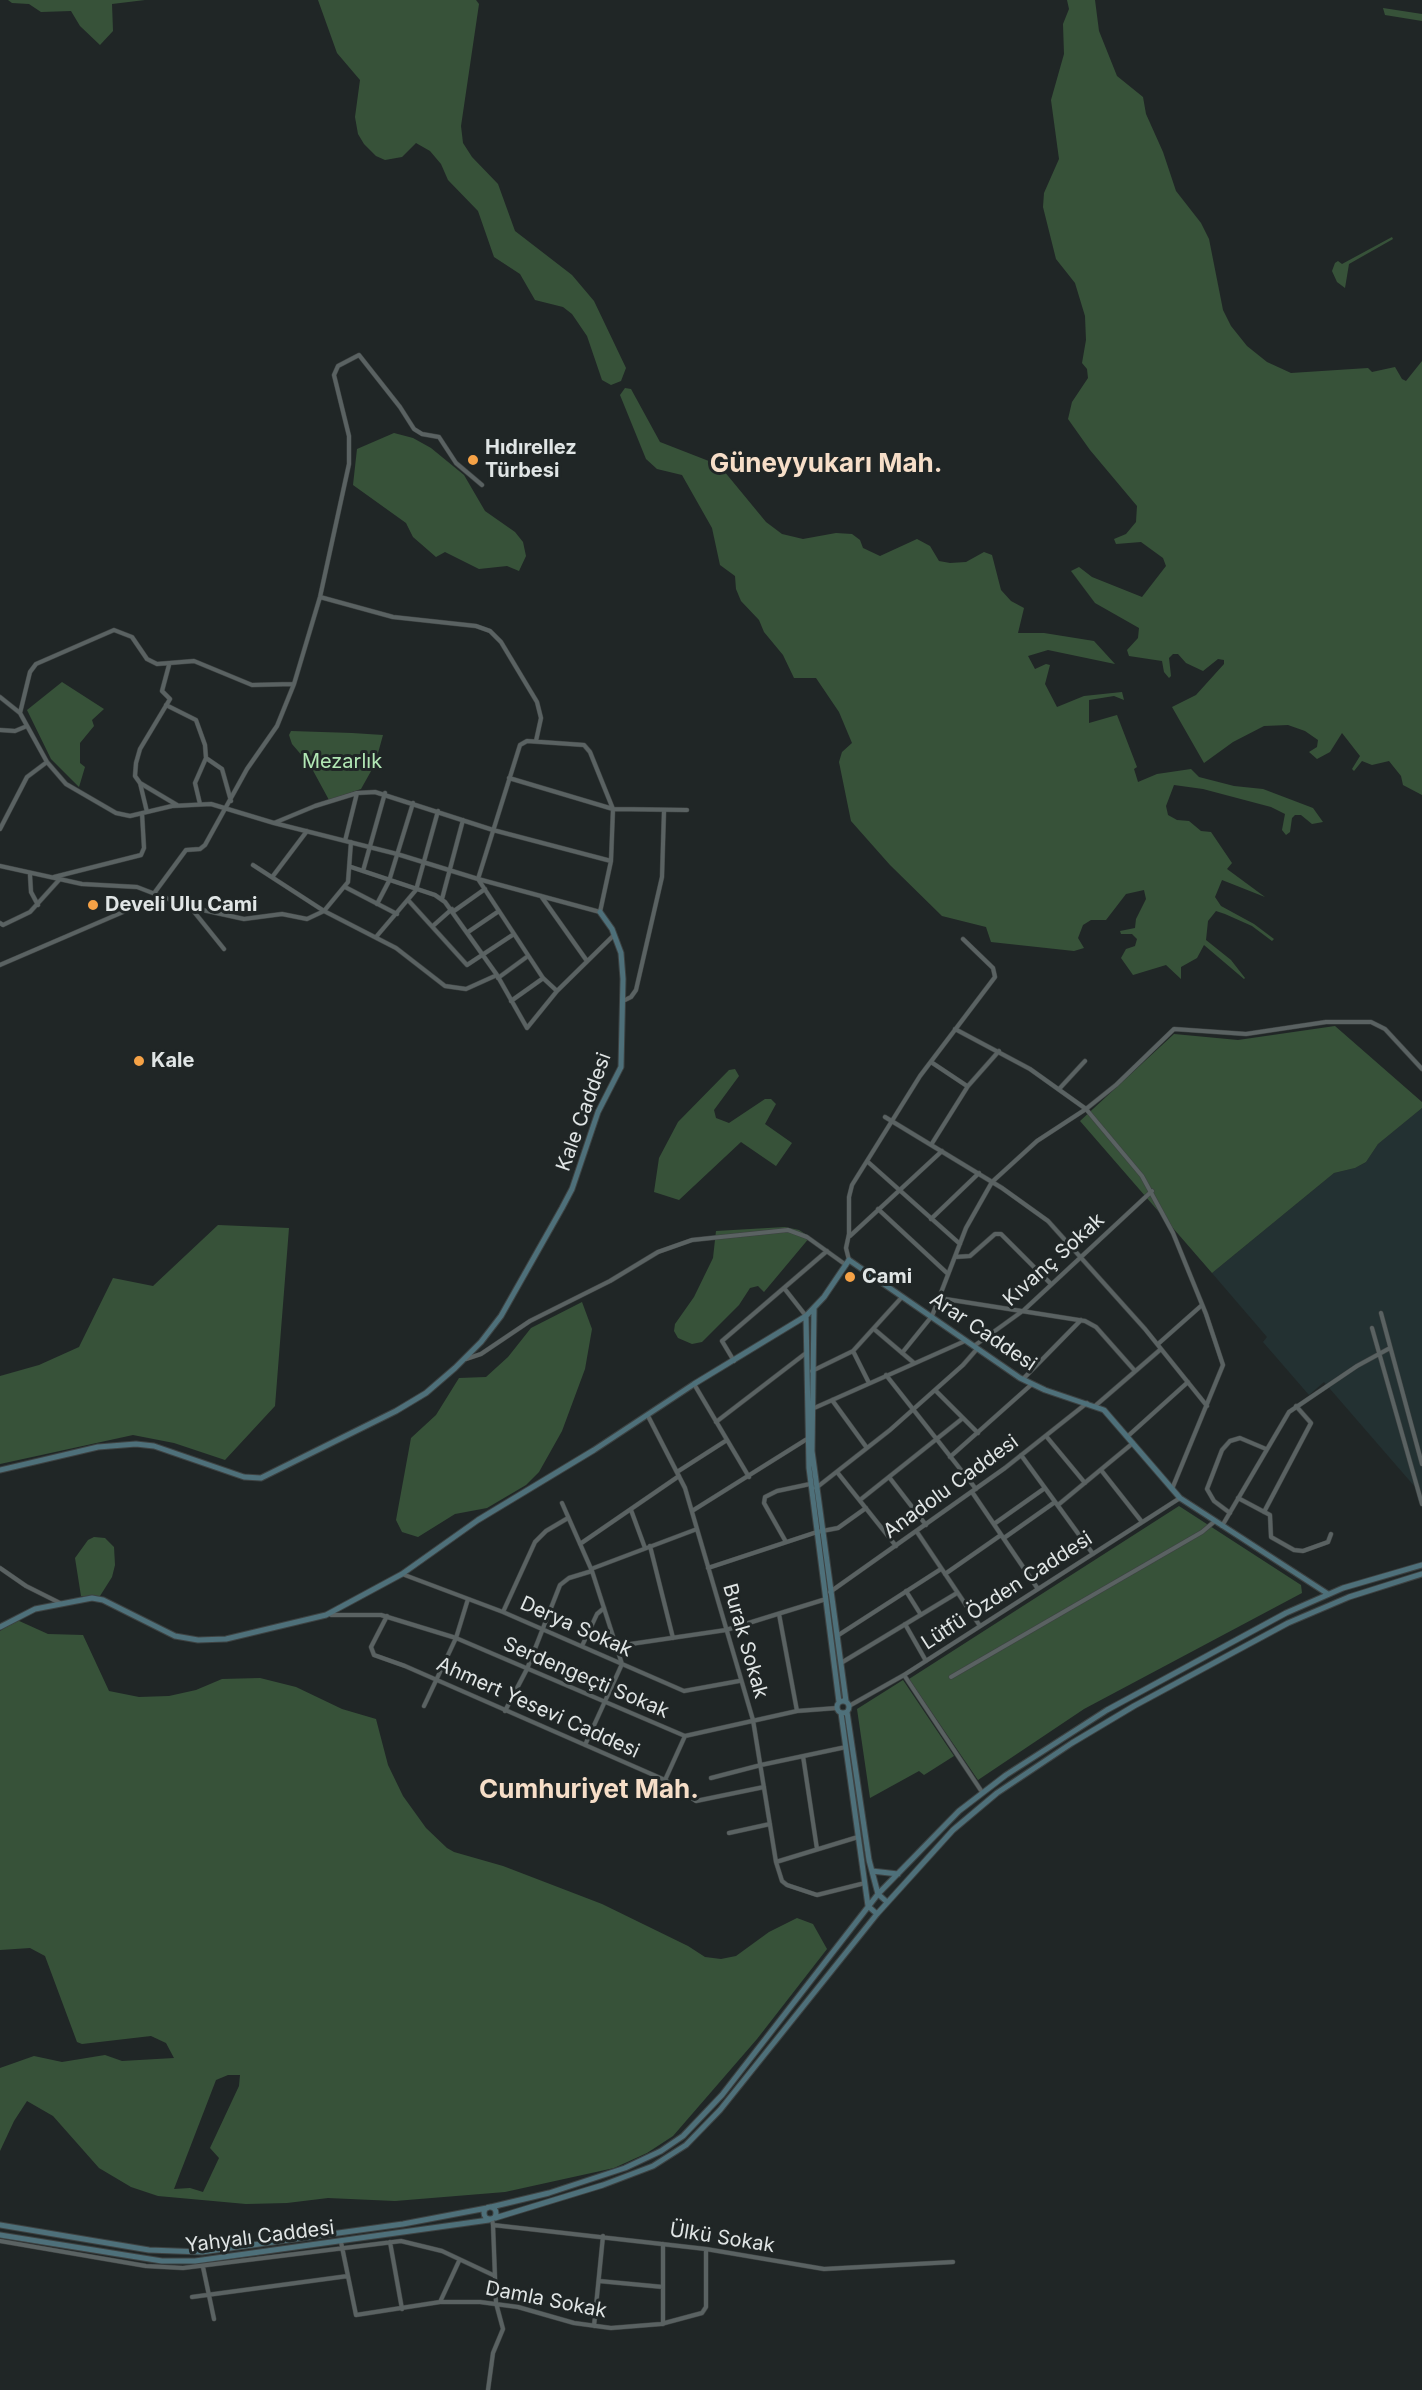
<!DOCTYPE html>
<meta charset="utf-8">
<style>
body{margin:0}
canvas{display:block;background:#202626}
</style>
<canvas width="1422" height="2390"></canvas>
<script>
const g = document.querySelector('canvas').getContext('2d');
g.lineJoin = 'round';
function paint(path, color) { g.fillStyle = color; g.fill(path, 'evenodd'); }
const poly = rows => new Path2D(rows.map(r => 'M' + r).join(''));
function trace(path, color, width, dash) { g.strokeStyle = color; g.lineWidth = width; g.lineCap = dash ? 'butt' : 'round'; g.setLineDash(dash || []); g.stroke(path); }
function drawText(font, color, halo, rows, align = 'center') {
  g.font = font + ' Inter,sans-serif'; g.lineWidth = 6; g.setLineDash([]); g.textBaseline = 'middle'; g.strokeStyle = halo; g.fillStyle = color; for (const [text, x, y, turn = 0] of rows) {
    g.save(); g.translate(x, y); g.rotate((+turn || 0) * Math.PI / 180); g.textAlign = isNaN(turn) ? turn : align; if (halo) g.strokeText(text, 0, 0); g.fillText(text, 0, 0); g.restore();
  }
}
paint(poly([
 [1422,1108,1422,1495,1324,1382,1309,1395,1263,1342,1267,1337,1212,1273,1334,1173,1355,1168,1366,1162,1378,1144]
]), '#233132');
paint(poly([
 [8,0,145,0,112,4,113,31,100,45,80,26,71,11,41,12,29,4,12,3],
 [318,0,476,0,479,4,461,126,463,143,472,157,498,184,515,231,572,275,594,301,626,368,621,381,611,385,602,380,587,336,572,314,563,307,535,300,520,274,494,257,478,211,448,180,441,164,430,151,416,143,402,157,385,160,376,156,364,144,358,134,355,117,360,80,337,53],
 [1067,0,1095,0,1099,31,1117,76,1143,97,1146,114,1163,152,1176,191,1201,223,1209,239,1223,310,1231,326,1247,346,1267,362,1291,373,1368,368,1372,372,1395,367,1402,379,1406,381,1422,361,1422,795,1403,785,1401,776,1389,761,1372,765,1362,761,1354,771,1352,769,1360,756,1342,733,1330,752,1317,759,1309,752,1317,747,1318,740,1305,731,1288,725,1264,726,1233,742,1204,763,1172,707,1196,695,1224,664,1224,660,1218,659,1203,671,1186,663,1178,654,1173,654,1169,658,1171,676,1169,678,1164,672,1162,661,1129,656,1127,650,1138,638,1139,628,1095,603,1071,571,1079,567,1092,577,1142,597,1166,566,1163,558,1141,542,1116,544,1114,539,1126,534,1136,522,1137,506,1090,450,1068,419,1072,402,1088,378,1087,369,1082,363,1086,340,1085,316,1075,283,1056,259,1043,207,1044,193,1059,159,1051,100,1064,54,1063,24,1069,9],
 [1383,8,1422,14,1422,21,1385,15],
 [1392,237,1393,239,1349,264,1345,288,1337,282,1332,271,1335,263,1338,261,1342,264],
 [625,388,631,389,660,442,719,465,766,522,782,534,803,539,836,533,852,534,860,540,863,548,880,556,917,539,930,546,939,561,950,563,966,562,984,552,992,555,1001,590,1011,601,1024,608,1018,633,1044,633,1094,641,1115,664,1048,650,1028,656,1035,669,1046,664,1050,665,1045,684,1057,707,1084,696,1122,692,1124,700,1114,696,1089,700,1089,723,1117,715,1137,767,1134,769,1138,782,1157,774,1191,769,1199,777,1234,786,1263,789,1313,808,1323,822,1312,824,1301,815,1295,815,1292,818,1290,832,1286,835,1282,830,1285,814,1271,807,1203,789,1174,785,1166,806,1168,815,1177,820,1189,821,1201,831,1211,832,1232,863,1227,869,1265,897,1222,880,1215,897,1221,906,1254,924,1274,939,1272,941,1252,926,1225,914,1216,911,1208,921,1206,940,1231,960,1245,978,1244,979,1204,945,1197,958,1181,967,1181,979,1166,965,1133,975,1121,958,1126,949,1135,946,1137,939,1132,934,1121,934,1120,931,1135,928,1136,919,1146,899,1144,890,1126,894,1106,920,1091,920,1083,925,1078,938,1084,948,1074,951,991,942,986,927,942,916,890,865,851,821,839,762,842,752,852,743,839,712,816,678,794,678,783,655,764,632,759,620,741,601,736,589,735,576,720,565,712,528,682,475,657,469,646,459,620,395],
 [394,433,413,438,431,448,464,475,485,511,515,532,523,542,526,556,519,571,507,566,479,569,445,552,436,557,413,537,406,523,353,485,357,449],
 [62,682,104,709,92,720,94,726,80,743,80,763,85,767,79,787,51,759,27,710],
 [291,731,352,733,383,735,375,764,361,789,329,800,310,765,292,744,289,735],
 [1335,1026,1422,1102,1422,1108,1378,1144,1366,1162,1355,1168,1334,1173,1212,1273,1080,1121,1174,1034,1238,1040],
 [735,1069,739,1076,714,1110,716,1118,729,1123,765,1099,771,1099,776,1104,765,1124,792,1143,776,1166,741,1142,679,1200,654,1192,659,1158,678,1122,729,1070],
 [218,1225,289,1228,275,1406,225,1460,174,1443,133,1435,0,1464,0,1376,39,1365,79,1347,113,1278,153,1286],
 [785,1227,799,1230,810,1237,764,1292,758,1286,750,1288,739,1305,702,1342,692,1344,678,1338,674,1331,675,1324,694,1297,713,1258,716,1231],
 [582,1302,592,1329,585,1369,562,1431,539,1472,526,1485,487,1508,455,1514,418,1537,402,1532,396,1520,411,1438,436,1415,459,1378,486,1377,508,1357,531,1328],
 [1179,1506,1301,1585,1302,1593,1084,1709,978,1780,909,1679],
 [94,1537,105,1538,114,1547,115,1565,112,1577,100,1596,81,1596,75,1558,88,1540],
 [17,1620,48,1634,83,1635,109,1691,139,1697,169,1696,196,1690,222,1679,260,1678,296,1687,342,1709,376,1719,388,1765,403,1796,426,1828,447,1848,454,1852,503,1866,602,1904,688,1946,705,1957,721,1959,736,1956,769,1932,797,1918,813,1924,827,1949,757,2039,673,2136,647,2153,614,2168,505,2192,395,2201,328,2198,287,2203,246,2204,158,2196,131,2187,99,2168,53,2116,27,2101,14,2121,0,2151,0,2068,34,2056,62,2062,105,2055,122,2061,174,2058,166,2043,151,2036,82,2044,77,2042,45,1956,30,1948,0,1950,0,1631],
 [228,2075,240,2075,239,2086,210,2148,219,2158,203,2192,190,2188,174,2189,216,2080],
 [903,1680,954,1756,924,1775,919,1771,870,1798,857,1709]
]), '#375239');
const street = poly([
 [320,597,393,617,476,626,490,631,501,642,537,702,541,718,536,741],
 [0,697,20,713,47,762,66,784,116,813,130,816,172,806,211,804,274,823,397,854,478,879,600,912,611,861,613,809,590,752,584,745,527,741,520,745,478,879,543,978,557,991,614,935],
 [166,705,196,720,205,745,206,758,195,783,200,804],
 [20,713,30,672,36,664,114,630,132,637,147,659,157,664,194,661,252,685,293,684],
 [0,730,15,731,27,726],
 [206,758,222,769,231,801],
 [509,778,613,809,687,810],
 [140,783,177,805],
 [147,812,140,783,135,776,136,763,140,749,170,699,162,691,169,665],
 [274,823,315,806,357,793,375,792,493,830,611,861],
 [0,829,27,777,47,762],
 [345,841,357,793],
 [253,865,324,911,396,948,445,986,466,989,497,975],
 [0,866,82,884,137,887,189,907,244,919,282,914,307,919,324,911,348,882,351,842],
 [351,867,435,895,445,902,497,975,527,1028,557,991],
 [363,871,385,793],
 [30,875,31,892,38,905],
 [273,876,307,831],
 [54,877,141,855,144,848,142,813],
 [345,887,397,914],
 [155,892,186,850,200,849,205,845,247,769,277,726,294,684,320,597,349,464,349,436,334,375,338,366,359,355,400,407,414,429,422,434,439,437,456,463,482,485],
 [541,896,587,961],
 [442,899,463,820],
 [408,900,467,965,514,934],
 [377,904,389,881,413,803],
 [191,908,224,949],
 [454,911,485,889],
 [0,923,3,925,30,912,59,880],
 [434,925,452,909],
 [468,932,499,911],
 [376,937,416,890,438,811],
 [0,965,137,906,166,898],
 [498,978,528,956],
 [511,1001,542,979],
 [623,1001,631,997,636,990,662,877,664,811],
 [955,1029,1030,1069,1086,1109,1142,1176,1173,1233,1206,1314,1223,1365,1172,1489],
 [931,1062,967,1086],
 [1060,1088,1085,1061],
 [885,1117,1002,1188,1048,1221,1145,1329,1207,1406],
 [931,1145,968,1086,999,1051],
 [868,1162,960,1244],
 [878,1209,948,1274],
 [931,1219,979,1173],
 [850,1236,942,1151],
 [955,1257,970,1256,995,1234,1001,1234,1051,1284],
 [849,1260,846,1248,849,1234,849,1197,852,1185,920,1076,995,977,993,968,963,939],
 [784,1288,806,1316],
 [939,1298,1085,1321,1096,1327,1135,1371],
 [1381,1313,1422,1464],
 [1372,1328,1422,1504],
 [874,1329,914,1363],
 [1158,1344,1202,1305],
 [974,1346,1024,1310,1152,1191],
 [853,1351,869,1383],
 [902,1353,932,1316,966,1228,992,1182,1037,1141,1086,1109,1116,1085,1174,1029,1246,1034,1326,1022,1371,1022,1385,1029,1422,1069],
 [466,1359,481,1354,530,1321,610,1281,658,1252,692,1240,788,1230,807,1237,846,1265],
 [734,1361,722,1341,827,1251],
 [812,1371,853,1351,902,1297],
 [886,1375,976,1489],
 [1023,1379,1081,1320],
 [694,1384,749,1477],
 [935,1390,978,1433],
 [832,1400,867,1448],
 [1095,1406,1161,1349],
 [812,1409,965,1341],
 [648,1416,685,1488,753,1720,776,1862,782,1881,787,1885,817,1895,865,1883],
 [716,1422,806,1353],
 [1046,1436,1085,1483],
 [1128,1436,1188,1382],
 [1021,1455,1093,1554],
 [950,1457,1032,1384],
 [1101,1470,1142,1522],
 [677,1472,727,1440],
 [837,1472,896,1546],
 [889,1477,926,1525],
 [816,1488,890,1430,963,1365,977,1349],
 [972,1492,1038,1589],
 [1238,1498,1270,1515,1271,1537,1294,1550,1303,1551,1328,1542,1331,1534],
 [860,1500,963,1418],
 [562,1503,592,1571,622,1664,585,1745],
 [1058,1505,1133,1443],
 [631,1510,645,1548],
 [692,1511,807,1439],
 [1264,1512,1311,1423,1296,1406],
 [1230,1513,1214,1501,1207,1489,1222,1450,1230,1441,1240,1438,1266,1449],
 [994,1524,1045,1488],
 [1222,1526,1289,1412,1357,1366,1390,1348],
 [917,1532,980,1626],
 [1004,1538,1055,1502],
 [786,1542,764,1503,765,1497,777,1491,810,1484],
 [580,1544,679,1476],
 [650,1546,673,1638],
 [0,1568,26,1586,60,1603],
 [708,1568,817,1532,838,1528,866,1508],
 [591,1569,697,1529],
 [402,1574,503,1612,684,1691,739,1681],
 [945,1574,1001,1535],
 [906,1591,921,1615],
 [830,1592,1005,1468,1087,1403],
 [503,1612,535,1542,546,1531,568,1518],
 [779,1614,797,1711],
 [331,1615,381,1615,456,1638,685,1736,797,1711,837,1708],
 [387,1616,371,1647,374,1655,405,1666,665,1780,696,1801,764,1787],
 [905,1624,926,1661],
 [837,1636,941,1569],
 [582,1646,597,1614,604,1608],
 [617,1646,726,1630,826,1599],
 [841,1663,957,1593],
 [904,1675,982,1792],
 [951,1677,1202,1532,1215,1521],
 [424,1706,456,1638,468,1599],
 [849,1706,904,1675,1180,1498],
 [505,1711,527,1669,560,1585,569,1578,592,1571],
 [803,1756,817,1849],
 [711,1778,761,1765,846,1747],
 [665,1780,685,1736],
 [729,1833,770,1824],
 [776,1862,858,1837],
 [492,2219,493,2225,706,2249,824,2269,953,2262],
 [0,2241,146,2266,183,2268,401,2241,442,2251,493,2275],
 [341,2242,356,2315,440,2302,480,2302,518,2307,574,2323,611,2328,661,2324,702,2313,706,2307,706,2249],
 [390,2242,402,2309],
 [203,2267,214,2319],
 [599,2281,663,2287],
 [192,2297,348,2276],
 [440,2302,459,2261],
 [663,2324,663,2244],
 [594,2326,603,2236],
 [488,2390,493,2353,503,2329,496,2303,493,2225]
]);
const secondary = poly([
 [814,1309,812,1451,846,1701],
 [806,1316,809,1468,839,1702],
 [0,1470,98,1447,136,1444,154,1446,244,1477,261,1478,396,1411,426,1393,455,1368,481,1342,501,1316,562,1208,572,1189,598,1112,621,1067,623,979,621,953,612,929,600,912],
 [0,1627,35,1609,92,1598,103,1600,175,1636,198,1640,226,1639,326,1615,402,1574,478,1520,594,1450,694,1384,806,1316,824,1297,849,1260,1020,1378,1045,1390,1104,1410,1180,1498,1328,1594],
 '837 1707a6 6 0 1 1 12 0a6 6 0 1 1-12 0Z',
 [847,1712,869,1860,878,1894,887,1902],
 [841,1713,868,1906,877,1914],
 [872,1871,898,1874],
 '484 2213a6 6 0 1 1 12 0a6 6 0 1 1-12 0Z',
 [491,2207,549,2193,625,2168,661,2151,683,2136,722,2095,878,1894,959,1811,1006,1775,1107,1710,1286,1613,1343,1588,1422,1565],
 [495,2218,603,2185,653,2166,686,2145,720,2110,877,1914,953,1830,997,1793,1072,1743,1134,1706,1288,1623,1349,1597,1422,1574],
 [0,2225,149,2250,202,2252,403,2224,487,2208],
 [0,2235,162,2261,195,2261,489,2220]
]);
trace(street, '#3d4242', 5);
trace(secondary, '#3d4242', 7);
trace(street, '#5a6262', 4);
trace(secondary, '#4e707a', 5);
for (const [x, y, r, color] of [
 [473,460,6,"#f6a246"],
 [93,905,6,"#f6a246"],
 [139,1061,6,"#f6a246"],
 [850,1277,6,"#f6a246"]
]) { const dot = new Path2D(); dot.arc(x, y, r, 0, 2 * Math.PI); g.fillStyle = color; g.fill(dot); trace(dot, '#202626', 2); }
drawText('bold 20px', '#e0e5e5', '#202626', [
 ["Hıdırellez",485,448],
 ["Türbesi",485,471],
 ["Develi Ulu Cami",105,905],
 ["Kale",151,1061],
 ["Cami",862,1277]
], 'left');
drawText('20px', '#b2e8b5', '#202626', [
 ["Mezarlık",342,762]
]);
drawText('20px', '#e0e5e5', '#202626', [
 ["Kale Caddesi",584,1112,-70],
 ["Kıvanç Sokak",1054,1260,-42],
 ["Arar Caddesi",983,1332,34],
 ["Anadolu Caddesi",951,1487,-36],
 ["Lütfü Özden Caddesi",1007,1591,-33],
 ["Derya Sokak",576,1627,24],
 ["Burak Sokak",745,1641,74],
 ["Serdengeçti Sokak",586,1678,23],
 ["Ahmert Yesevi Caddesi",538,1708,24],
 ["Yahyalı Caddesi",260,2237,-7],
 ["Ülkü Sokak",722,2238,9],
 ["Damla Sokak",546,2300,11]
]);
drawText('bold 26px', '#f6dec8', '#202626', [
 ["Güneyyukarı Mah.",826,464],
 ["Cumhuriyet Mah.",589,1790]
]);
</script>
